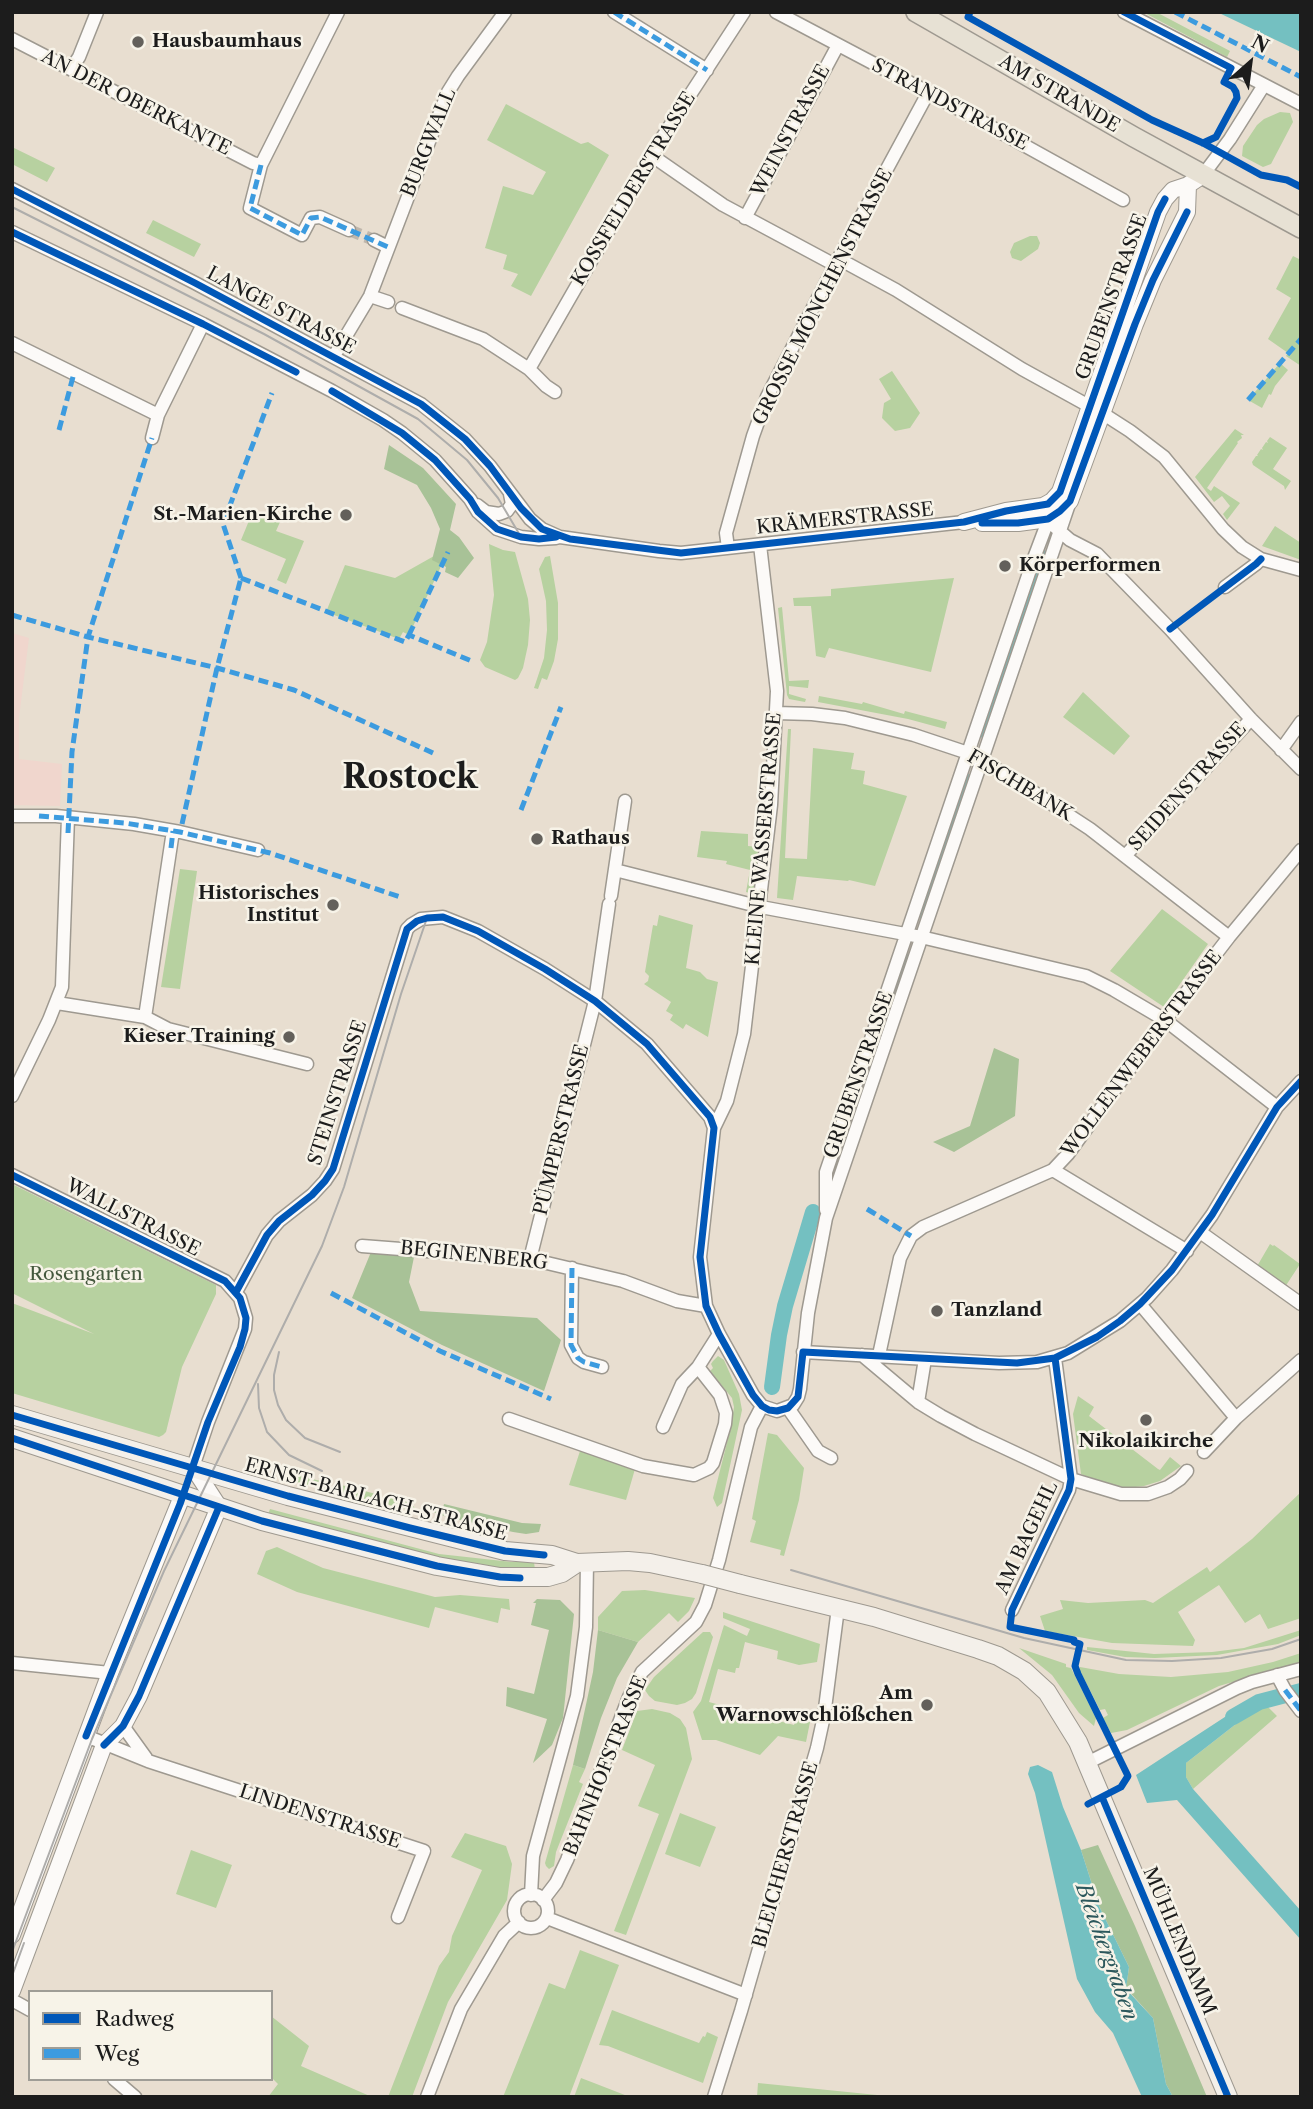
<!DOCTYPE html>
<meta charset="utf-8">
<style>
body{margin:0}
#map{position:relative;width:1313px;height:2109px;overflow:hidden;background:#e8ded0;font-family:"Libre Caslon Text",serif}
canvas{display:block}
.frame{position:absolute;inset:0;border:14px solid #1c1c1c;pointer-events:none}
.legend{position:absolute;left:28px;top:1990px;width:245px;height:91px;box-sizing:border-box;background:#f7f3e8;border:2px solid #9f9d96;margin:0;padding:9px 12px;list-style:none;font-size:21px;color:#1c1c1c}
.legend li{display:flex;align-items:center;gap:14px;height:35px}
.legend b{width:35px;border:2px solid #9f9d96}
.north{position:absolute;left:1215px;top:28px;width:70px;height:70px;-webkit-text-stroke:5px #f7f3e8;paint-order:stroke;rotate:28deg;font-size:19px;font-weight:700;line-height:28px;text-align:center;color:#1c1c1c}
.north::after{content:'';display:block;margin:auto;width:24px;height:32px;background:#1c1c1c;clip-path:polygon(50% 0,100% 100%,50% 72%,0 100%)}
</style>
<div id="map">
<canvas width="1313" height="2109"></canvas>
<div class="frame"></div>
<ul class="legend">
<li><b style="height:9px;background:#0057b8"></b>Radweg</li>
<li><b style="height:9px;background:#3c9bdf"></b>Weg</li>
</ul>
<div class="north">N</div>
</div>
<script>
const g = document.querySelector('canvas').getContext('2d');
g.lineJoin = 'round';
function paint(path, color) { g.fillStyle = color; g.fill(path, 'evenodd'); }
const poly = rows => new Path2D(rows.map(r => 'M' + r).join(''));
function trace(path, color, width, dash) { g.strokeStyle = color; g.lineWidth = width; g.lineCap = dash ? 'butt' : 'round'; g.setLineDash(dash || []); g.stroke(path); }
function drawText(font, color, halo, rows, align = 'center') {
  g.font = font + ' "Libre Caslon Text",serif'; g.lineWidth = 5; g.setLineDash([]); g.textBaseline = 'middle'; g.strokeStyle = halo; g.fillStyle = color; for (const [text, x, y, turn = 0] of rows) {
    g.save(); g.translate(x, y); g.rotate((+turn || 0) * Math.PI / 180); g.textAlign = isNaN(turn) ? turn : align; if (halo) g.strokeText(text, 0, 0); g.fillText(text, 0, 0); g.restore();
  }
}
paint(poly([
 [12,633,29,638,19,718,19,759,62,764,60,806,12,805]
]), '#f0d6cd');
paint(poly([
 [1143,12,1156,12,1230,51,1227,57],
 [506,104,581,144,588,142,609,155,531,296,511,286,518,274,503,269,507,255,485,248,503,186,533,195,546,172,487,140],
 [1280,112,1290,113,1293,122,1271,164,1263,167,1242,156,1243,146,1257,125,1264,119],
 [12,147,55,168,47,182,12,164],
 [153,220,201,244,194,257,146,233],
 [1030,236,1037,236,1040,243,1038,249,1021,261,1012,258,1010,252,1014,243],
 [1293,256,1301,260,1301,339,1298,343,1301,345,1301,366,1286,356,1288,353,1268,339,1291,298,1276,289],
 [1280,363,1288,370,1275,386,1271,395,1269,394,1262,408,1248,400],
 [892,371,920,413,910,428,895,431,882,418,884,403,891,399,879,379],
 [1235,429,1244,435,1241,435,1242,438,1237,442,1238,443,1207,488,1211,491,1214,486,1240,503,1227,520,1223,514,1230,506,1222,496,1214,502,1195,477],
 [1270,437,1287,448,1273,469,1291,481,1285,490,1284,486,1253,465,1252,462,1256,456,1258,456,1257,455,1261,449,1263,450,1262,448,1266,442,1268,443,1267,441],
 [253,511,280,522,276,531,304,541,286,584,277,580,286,559,241,540],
 [1275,526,1301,543,1301,560,1262,546],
 [489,544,503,550,515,552,528,599,530,620,528,645,523,668,518,678,515,680,485,667,480,660,487,642,494,595],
 [450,547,409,635,403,632,399,639,326,612,345,565,395,578],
 [550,556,558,603,558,639,554,661,547,680,542,678,538,689,534,688,544,658,547,630,546,601,539,569,545,557],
 [954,578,931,672,829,648,825,658,816,656,811,606,794,606,793,598,831,596,831,589],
 [782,607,789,681,809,680,808,688,789,686,789,694,806,699,805,702,789,699,787,695,778,608],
 [1083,692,1130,736,1114,755,1063,717],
 [819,696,862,704,863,702,904,714,905,711,947,722,945,729,908,719,818,702],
 [788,729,791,729,785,858,807,859,813,748,854,753,851,769,865,771,863,784,907,796,875,886,849,880,848,881,797,876,793,900,777,898],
 [701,831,748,834,748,846,759,847,753,894,746,892,750,870,726,864,727,861,697,857],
 [180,869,197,871,180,989,161,987],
 [1162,909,1208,944,1164,1007,1110,971],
 [659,915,693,925,686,968,700,972,707,979,718,982,708,1037,686,1024,683,1029,670,1020,673,1015,666,1011,671,1002,644,984,648,981,649,976,645,972,653,925,657,926],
 [12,1184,216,1285,216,1294,182,1367,166,1432,163,1435,159,1437,12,1393,12,1303,94,1334,12,1293],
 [1270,1244,1273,1246,1274,1245,1300,1264,1285,1287,1256,1268],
 [718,1356,724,1360,739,1394,742,1410,722,1503,717,1507,713,1498,731,1427,734,1407,732,1398,710,1371,713,1368,711,1364,713,1361],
 [1078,1396,1094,1407,1089,1416,1158,1469,1160,1470,1170,1457,1181,1466,1160,1481,1144,1486,1127,1488,1101,1483,1081,1474,1073,1414],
 [768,1433,777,1435,804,1468,799,1500,784,1556,780,1555,781,1550,750,1542,756,1521,752,1519],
 [580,1451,635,1469,626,1500,569,1485],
 [290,1474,330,1483,329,1488,340,1490,341,1485,376,1494,374,1500,388,1503,390,1498,411,1503,418,1512,288,1480],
 [1301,1492,1301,1618,1268,1629,1260,1614,1245,1623,1219,1585,1178,1612,1195,1640,1193,1646,1112,1643,1045,1631,1040,1616,1063,1609,1060,1600,1088,1603,1145,1600,1153,1603,1207,1567,1210,1572,1252,1539],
 [270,1509,439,1554,512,1562,534,1562,535,1570,467,1566,267,1517],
 [277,1547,323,1568,435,1597,460,1595,509,1599,510,1610,501,1608,498,1623,435,1607,429,1628,297,1592,257,1574,266,1551],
 [645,1590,695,1598,689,1611,678,1622,669,1613,638,1642,598,1630,598,1617,622,1591],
 [723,1612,820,1644,817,1662,799,1665,777,1659,778,1651,745,1642,739,1668,736,1668,735,1673,718,1669,709,1702,794,1725,798,1714,811,1717,806,1742,778,1736,760,1755,716,1740,702,1740,693,1712,701,1701,724,1625,747,1636,750,1629,723,1618],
 [1301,1630,1301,1635,1278,1644,1217,1655,1155,1658,1125,1657,1087,1650,1087,1647,1154,1654,1212,1652,1244,1648],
 [703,1632,710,1632,713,1637,696,1693,692,1699,685,1703,677,1705,655,1701,649,1696,645,1690,654,1677],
 [1019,1648,1066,1664,1066,1667,1071,1668,1096,1718,1094,1726,1079,1713,1052,1675],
 [1301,1653,1301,1662,1219,1686,1127,1730,1111,1733,1103,1718,1108,1715,1105,1709,1100,1710,1080,1671,1080,1667,1119,1674,1171,1677,1228,1672,1273,1662],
 [1266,1705,1277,1716,1193,1789,1186,1777,1186,1763,1236,1724],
 [652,1709,670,1713,680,1719,686,1728,692,1759,626,1935,614,1931,659,1814,638,1806,655,1765,622,1750,637,1711],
 [573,1765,585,1769,579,1782,583,1784,556,1852,554,1866,549,1869,546,1866,545,1863],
 [680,1813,716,1827,700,1867,665,1854],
 [465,1833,506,1846,512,1864,507,1900,448,2002,412,2097,388,2097,439,1966,449,1952,452,1936,482,1870,451,1857],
 [191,1850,232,1865,216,1908,176,1894],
 [580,1950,619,1965,569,2097,503,2097,549,1983,565,1989],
 [612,2010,699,2043,703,2036,705,2037,707,2032,718,2037,703,2083,608,2046,599,2045],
 [271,2016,309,2046,301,2066,372,2097,268,2097,278,2084,271,2077],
 [581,2078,594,2083,630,2097,574,2097],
 [758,2083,897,2097,757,2097]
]), '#b7d1a0');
paint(poly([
 [389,445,423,468,456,504,450,530,459,537,474,558,458,578,445,572,446,567,432,560,440,529,431,508,417,485,384,469],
 [994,1048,1019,1059,1015,1116,954,1152,933,1142,970,1126],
 [371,1252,414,1257,409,1282,420,1311,537,1318,561,1340,544,1391,442,1345,352,1298],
 [426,1504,443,1508,444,1504,522,1523,541,1524,539,1532,526,1534,513,1532,447,1517,427,1510,425,1507],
 [537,1599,560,1600,574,1614,563,1718,552,1745,533,1763,547,1719,506,1706,507,1687,534,1694,549,1630,531,1625,536,1603,533,1603],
 [598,1630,638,1642,617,1678,601,1718,585,1769,573,1765,593,1672],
 [1098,1845,1135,1926,1207,2097,1173,2097,1166,2084,1153,2018,1126,1988,1129,1967,1099,1906,1081,1850]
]), '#a8c297');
paint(poly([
 [1217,12,1301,12,1301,52],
 [1231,1713,1236,1724,1186,1763,1186,1777,1193,1789,1301,1911,1301,1940,1177,1800,1147,1803,1136,1775],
 [1038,1765,1052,1772,1063,1807,1081,1850,1099,1906,1129,1967,1126,1989,1153,2018,1166,2084,1173,2097,1142,2097,1113,2033,1095,2012,1077,1979,1035,1793,1028,1774,1030,1767]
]), '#74c0c1');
trace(poly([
 [984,730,1043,558],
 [923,911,967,782],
 [837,1165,906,962],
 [772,1387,779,1335,785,1306,813,1212],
 [1233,1717,1259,1702,1301,1691]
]), '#74c0c1', 16);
trace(poly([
 [349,230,374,240]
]), '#bfb7ac', 12, [12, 6]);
const minor = poly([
 [338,12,261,165,250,208,302,235,311,218,320,217,349,230],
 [614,12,707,70],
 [776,12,937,97,1123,200],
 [1124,12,1301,104],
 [12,39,253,163,261,165],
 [71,69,79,57,97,12],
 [651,155,723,205,835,265],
 [1203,175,1230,139,1264,85],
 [12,189,195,283,421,404,465,439,490,466,530,519,542,529,560,537,659,551,681,553,964,522],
 [745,218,838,45],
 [12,232,203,324,332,391,383,420,402,433,435,460,470,499,478,512,497,529,521,537,539,539,556,538],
 [374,240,388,247],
 [839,259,896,290,1022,369,1089,406],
 [370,296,388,302],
 [402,308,483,339,529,369,546,386,555,392],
 [12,343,158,415],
 [334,356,370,296,448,92,458,76,505,12],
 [529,369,660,141,744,12],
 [1102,413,1130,431,1164,457,1223,529,1242,547,1261,559,1301,570],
 [152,438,158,415,203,324],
 [477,505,486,512,499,514,507,511,512,504,510,494],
 [1055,527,1070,540,1097,554,1170,629,1251,719,1301,769],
 [728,548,726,533,753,436,767,397,835,265,928,93],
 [1225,587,1256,564,1261,559],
 [776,713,812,714,845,718,914,735,968,753,1015,780,1090,829,1229,937],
 [1281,750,1301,722],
 [12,816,56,816,134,824,180,832,258,850],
 [1125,856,1251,719],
 [615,870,761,907,921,937,1086,976,1114,990,1165,1020,1277,1107],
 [611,896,625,801],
 [57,1003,145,1017,168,1029,307,1064],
 [145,1017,173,831],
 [12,1096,49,1020,62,987,68,817],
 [714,1128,727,1101,744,1034,771,805,777,691,760,545],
 [1053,1170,1187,1251],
 [12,1175,225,1281,240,1298,246,1318,245,1329,208,1422,193,1467],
 [826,1210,826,1172,1034,558,1051,513],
 [1200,1232,1301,1304],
 [362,1246,530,1259,623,1281,677,1301,706,1306],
 [530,1259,595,1001,609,904],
 [572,1268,571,1345,578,1358,584,1362,602,1367],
 [236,1292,267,1235,279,1221,312,1195,325,1181,333,1169,407,929,411,925,421,919,443,917,478,931,545,969,595,1001,647,1044,710,1117,714,1128,700,1257,706,1306,719,1334,753,1395,762,1406,777,1411,793,1405,798,1397,800,1389,808,1313,826,1218,1069,504],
 [1140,1304,1236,1418],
 [803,1352,999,1363,1037,1362,1068,1353,1120,1321,1147,1298,1172,1270,1212,1215,1277,1107,1301,1081],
 [862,1355,918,1402,941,1416,975,1434,1071,1479,1121,1494,1148,1494,1168,1487,1180,1479,1187,1471],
 [879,1355,900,1258,911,1236,923,1227,1053,1170,1068,1154,1165,1020,1229,937,1301,850],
 [918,1402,925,1359],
 [788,1408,818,1451,831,1458],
 [509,1419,643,1466,694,1475,709,1468,713,1463,725,1424,726,1413,720,1395,698,1367],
 [663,1427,682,1384,698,1367,719,1334],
 [1204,1452,1236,1418,1301,1360],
 [1012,1610,1069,1490,1071,1479,1055,1358],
 [12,1663,110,1673],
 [1277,1675,1285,1690,1301,1711],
 [123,1726,146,1758],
 [86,1736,148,1761,424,1851,398,1917],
 [1087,1763,1237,1688,1252,1682,1301,1669],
 '514 1911a17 17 0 1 1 34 0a17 17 0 1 1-34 0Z',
 [531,1895,533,1856,577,1696,586,1627,587,1562],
 [543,1900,556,1883,567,1860,629,1697,642,1672,696,1622,705,1605,719,1560,751,1427,762,1406],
 [547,1918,746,1995],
 [12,2000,30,2010],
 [114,2079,135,2097],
 [427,2097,461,2009,504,1936,519,1922],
 [714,2097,741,2011,817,1748,824,1716,838,1608]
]);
const tertiary = poly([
 [964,522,1006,511,1043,506,1052,501,1060,492,1158,212,1165,199,1173,190,1188,185,1203,175],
 [982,523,1018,523,1048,519,1060,511,1070,501,1135,324,1153,280,1187,212,1188,185],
 [12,1935,110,1673,183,1494],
 [12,1991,104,1745,123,1726,139,1696,219,1507,193,1467]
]);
const secondary = poly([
 [12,1415,288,1496,505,1551,552,1555,577,1563,628,1561,650,1563,702,1574],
 [12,1438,262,1521,437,1566,500,1577,548,1577,562,1573,577,1563],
 [740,1584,874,1617,978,1649,998,1656,1024,1671,1047,1692,1078,1742,1228,2097]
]);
const primary = poly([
 [916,12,1134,137,1301,228]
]);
trace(minor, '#9e9990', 15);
trace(tertiary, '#9e9990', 18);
trace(secondary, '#9e9990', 20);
trace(primary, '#9e9990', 22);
trace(minor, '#fcfaf8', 12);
trace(tertiary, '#fcfaf8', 16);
trace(secondary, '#f4f0ea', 18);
trace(primary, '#e7e1d4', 19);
trace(poly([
 [12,207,264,334,418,419,467,460,498,498,521,537],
 [279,1352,274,1375,274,1390,278,1405,286,1420,305,1438,340,1452],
 [258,1384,259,1408,267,1432,289,1455,322,1471],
 [791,1570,1024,1638,1126,1660,1172,1661,1221,1658,1272,1649,1301,1639],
 [12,1952,92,1739,164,1571,322,1246,344,1187,401,994,427,918],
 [12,1976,24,1943]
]), '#aeadab', 2);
const secondaryBridge = poly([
 [702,1574,740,1584]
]);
trace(secondaryBridge, '#9e9990', 20, []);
trace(secondaryBridge, '#f4f0ea', 18);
trace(poly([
 [614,12,707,70],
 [1175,12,1301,77],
 [261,165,250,208,302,235,311,218,320,217,388,247],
 [1248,400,1301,339],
 [59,430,74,373],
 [241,578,405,642,409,635,474,662],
 [241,578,223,524,272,393],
 [12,615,88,637,217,668,294,690,433,753],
 [409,635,448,552],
 [521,810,561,707],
 [39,816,125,823,180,832,270,853,403,898],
 [182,824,217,668,241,578],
 [68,833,72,752,88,637,152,438],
 [171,848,173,831],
 [867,1209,911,1236],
 [572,1268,571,1345,578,1358,584,1362,602,1367],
 [331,1293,440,1351,551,1399],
 [1285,1690,1301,1711]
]), '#3c9bdf', 5, [10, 5]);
trace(poly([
 [970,12,968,17,1152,120,1203,143,1261,175,1287,180,1301,187],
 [1124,12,1231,68,1224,82,1233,87,1236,92,1237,98,1216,137,1203,143],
 [12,189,195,283,421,404,465,439,490,466,521,508,542,529,570,539,681,553,964,522,1006,511,1048,504,1060,492,1158,212,1165,199],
 [12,232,203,324,296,372],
 [332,391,402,433,435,460,470,499,478,512,497,529,521,537,539,539,556,537],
 [982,523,1018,523,1048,519,1060,511,1070,501,1135,324,1153,280,1187,212],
 [1170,629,1256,564,1261,559],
 [12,1175,225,1281,240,1298,246,1318,245,1329,240,1347,208,1422,180,1504,86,1736],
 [236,1292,267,1235,279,1221,312,1195,325,1181,333,1169,407,929,417,921,427,918,443,917,478,931,545,969,595,1001,647,1044,710,1117,714,1128,700,1257,706,1306,719,1334,753,1395,762,1406,769,1410,777,1411,788,1408,798,1397,803,1352,1017,1363,1055,1358,1097,1337,1120,1321,1140,1304,1172,1270,1212,1215,1277,1107,1301,1081],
 [1055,1358,1071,1479,1069,1490,1012,1610,1010,1627,1074,1640,1074,1642,1080,1644,1075,1666,1078,1674,1128,1776,1121,1787,1088,1804],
 [12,1415,288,1496,410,1528,505,1551,544,1555],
 [12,1438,262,1521,437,1566,500,1577,520,1578],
 [104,1745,123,1726,139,1696,219,1507],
 [1102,1797,1228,2097]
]), '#0057b8', 7);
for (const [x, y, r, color] of [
 [138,42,7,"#63605b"],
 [346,515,7,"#63605b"],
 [1005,566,7,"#63605b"],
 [537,839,7,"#63605b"],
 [333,905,7,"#63605b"],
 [289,1037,7,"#63605b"],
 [937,1311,7,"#63605b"],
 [1146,1420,7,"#63605b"],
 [927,1705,7,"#63605b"]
]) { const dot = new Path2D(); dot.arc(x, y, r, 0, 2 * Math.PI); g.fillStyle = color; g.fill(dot); trace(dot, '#f7f3e8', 2.5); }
drawText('bold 19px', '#1c1c1c', '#f7f3e8', [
 ["Hausbaumhaus",152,42],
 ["St.-Marien-Kirche",332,515,"right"],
 ["Körperformen",1019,566],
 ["Rathaus",551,839],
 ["Historisches",319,894,"right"],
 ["Institut",319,916,"right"],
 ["Kieser Training",275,1037,"right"],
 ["Tanzland",951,1311],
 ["Nikolaikirche",1146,1442,"center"],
 ["Am",913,1694,"right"],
 ["Warnowschlößchen",913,1716,"right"]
], 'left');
drawText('19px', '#1c1c1c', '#f7f3e8', [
 ["AM STRANDE",1059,94,30],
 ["AN DER OBERKANTE",136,103,27],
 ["STRANDSTRASSE",950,105,28],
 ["WEINSTRASSE",791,131,-62],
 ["BURGWALL",429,143,-68],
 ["KOSSFELDERSTRASSE",634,189,-59],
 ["GROSSE MÖNCHENSTRASSE",823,297,-63],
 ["GRUBENSTRASSE",1112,297,-70],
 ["LANGE STRASSE",281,311,28],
 ["KRÄMERSTRASSE",845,519,-6],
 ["FISCHBANK",1020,786,31],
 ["SEIDENSTRASSE",1188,787,-48],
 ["KLEINE WASSERSTRASSE",764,839,-85],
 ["WOLLENWEBERSTRASSE",1142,1054,-53],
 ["GRUBENSTRASSE",859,1075,-71],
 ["STEINSTRASSE",338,1093,-72],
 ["PÜMPERSTRASSE",562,1130,-76],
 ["WALLSTRASSE",133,1218,27],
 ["BEGINENBERG",474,1256,6],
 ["ERNST-BARLACH-STRASSE",376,1500,15],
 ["AM BAGEHL",1027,1538,-65],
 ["BAHNHOFSTRASSE",606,1766,-68],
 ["LINDENSTRASSE",320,1817,18],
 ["BLEICHERSTRASSE",786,1855,-74],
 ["MÜHLENDAMM",1179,1941,67]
]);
drawText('19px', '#44583d', '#f7f3e8', [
 ["Rosengarten",86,1275]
]);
drawText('italic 21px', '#2c585c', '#f7f3e8', [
 ["Bleichergraben",1106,1952,70]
]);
drawText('bold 33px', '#1c1c1c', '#f7f3e8', [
 ["Rostock",410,778]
]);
</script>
